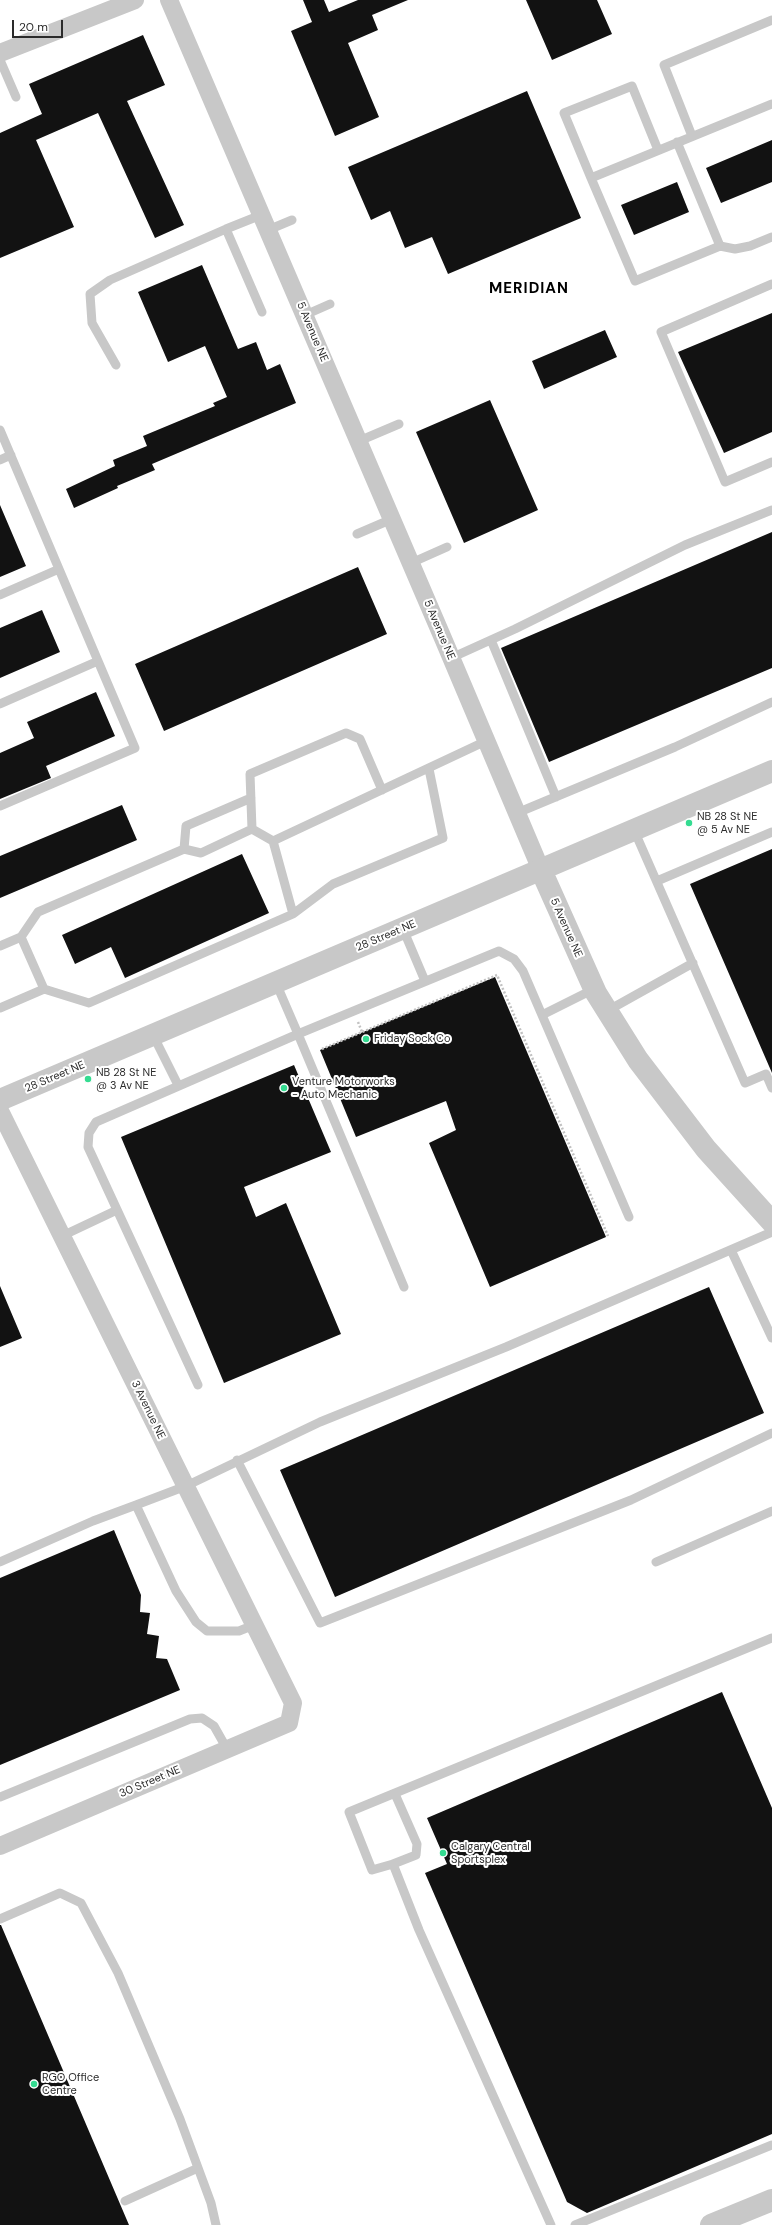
<!DOCTYPE html>
<style>
body{margin:0}
#map{position:relative;width:772px;height:2225px;overflow:hidden;background:#fff;font-family:"DM Sans",sans-serif}
canvas{display:block}
.scale{position:absolute;left:12px;top:20px;width:51px;height:18px;box-sizing:border-box;border:2px solid #2b2b2b;border-top:0;padding-left:5px;font-size:12px;line-height:14px;white-space:nowrap;color:#2b2b2b;-webkit-text-stroke:3px #fff;paint-order:stroke}
</style>
<div id="map">
<canvas width="772" height="2225"></canvas>
<div class="scale">20 m</div>
</div>
<script>
const g = document.querySelector('canvas').getContext('2d');
g.lineJoin = 'round';
function paint(path, color) { g.fillStyle = color; g.fill(path, 'evenodd'); }
const poly = rows => new Path2D(rows.map(r => 'M' + r).join(''));
function trace(path, color, width, dash) { g.strokeStyle = color; g.lineWidth = width; g.lineCap = dash ? 'butt' : 'round'; g.setLineDash(dash || []); g.stroke(path); }
function drawText(font, color, halo, rows, align = 'center') {
  g.font = font + ' "DM Sans",sans-serif'; g.lineWidth = 4; g.setLineDash([]); g.textBaseline = 'middle'; g.strokeStyle = halo; g.fillStyle = color; for (const [text, x, y, turn = 0] of rows) {
    g.save(); g.translate(x, y); g.rotate((+turn || 0) * Math.PI / 180); g.textAlign = isNaN(turn) ? turn : align; if (halo) g.strokeText(text, 0, 0); g.fillText(text, 0, 0); g.restore();
  }
}
paint(poly([
 [303,0,324,0,329,12,358,0,408,0,372,15,378,30,348,43,379,117,335,136,291,31,312,22],
 [526,0,597,0,612,34,552,60],
 [143,35,165,85,127,101,184,225,155,238,98,113,36,140,74,227,0,258,0,133,42,114,29,84],
 [527,91,581,218,448,274,432,237,405,248,390,211,371,220,348,167],
 [772,140,772,182,721,203,706,168],
 [677,182,689,212,634,235,621,205],
 [202,265,238,349,256,342,267,370,280,364,296,403,152,464,155,470,117,486,118,488,74,508,66,489,115,466,113,460,147,446,143,436,215,406,213,403,227,397,205,346,168,362,138,292],
 [772,313,772,432,724,453,678,352],
 [605,330,617,357,544,389,532,361],
 [490,400,538,510,464,543,416,432],
 [0,505,26,566,0,577],
 [772,532,772,668,549,762,501,648],
 [358,567,387,634,164,731,135,664],
 [42,610,60,652,0,678,0,628],
 [96,692,115,736,46,766,51,778,0,799,0,753,34,738,27,722],
 [122,805,137,840,0,898,0,856],
 [772,849,772,1073,690,884],
 [242,854,269,913,125,978,111,947,75,964,62,935],
 [495,977,606,1237,490,1287,429,1143,456,1130,446,1101,356,1137,320,1050],
 [294,1065,331,1152,244,1187,256,1217,286,1203,341,1334,224,1383,121,1137],
 [0,1286,22,1338,0,1347],
 [709,1287,764,1413,335,1597,280,1470],
 [114,1530,141,1595,140,1612,150,1613,147,1634,159,1636,156,1658,167,1659,180,1690,0,1765,0,1578],
 [722,1692,772,1808,772,2134,587,2213,567,2202,425,1873,447,1864,427,1818],
 [0,1925,1,1925,129,2225,0,2225]
]), '#121212');
trace(poly([
 [358,1022,362,1032],
 [322,1049,497,975,608,1236]
]), '#c2c2c2', 2.5, [2, 2]);
trace(poly([
 [0,60,16,97],
 [692,136,664,65,772,20],
 [658,150,632,86,564,113,591,178,772,104],
 [591,178,635,281,720,246,677,142],
 [261,215,226,229,262,312],
 [268,230,292,220],
 [720,246,735,249,750,246,772,237],
 [772,284,661,332,725,482,772,462],
 [305,315,330,304],
 [116,365,92,323,90,294,110,280,226,229],
 [0,430,98,661,0,704],
 [359,441,399,424],
 [0,460,11,455],
 [357,534,392,519],
 [411,563,447,547],
 [0,595,59,569],
 [491,640,556,797],
 [451,658,515,629,685,545,772,510],
 [0,806,135,748,98,661],
 [517,813,675,747,772,702],
 [252,829,250,774,346,733,360,739,382,790],
 [634,830,745,1083,766,1074,772,1088],
 [273,841,293,914],
 [184,849,186,826,251,798],
 [657,881,772,832],
 [403,929,425,981],
 [21,937,38,912,184,849,201,853,252,829,273,841,486,741],
 [0,946,21,937,44,989,0,1008],
 [276,983,298,1034,499,951,514,959,523,971,629,1217],
 [44,989,89,1003,293,914,333,884,443,838,429,769],
 [607,1011,693,963],
 [542,1015,594,989],
 [153,1035,178,1085],
 [62,1236,117,1210],
 [731,1250,772,1338],
 [198,1385,88,1147,89,1133,96,1122,298,1034,404,1287],
 [237,1460,320,1623,631,1500,772,1433],
 [0,1562,93,1521,136,1505],
 [656,1562,772,1511],
 [254,1625,239,1631,207,1631,196,1622,176,1591,136,1505,186,1486,320,1422,506,1347,772,1232],
 [0,1797,190,1719,202,1718,214,1726,227,1749],
 [393,1864,416,1855,417,1844,395,1794],
 [0,1919,60,1893,81,1903,118,1973,180,2119,211,2203,216,2225],
 [125,2201,198,2168],
 [551,2225,419,1930,393,1864,372,1870,349,1812,772,1638],
 [575,2225,772,2145]
]), '#c8c8c8', 9);
trace(poly([
 [169,0,442,636,541,870],
 [0,53,135,0],
 [0,1111,293,1703,289,1723,0,1846]
]), '#c8c8c8', 18);
trace(poly([
 [541,870,596,993,638,1060,706,1149,772,1222],
 [0,1100,772,771],
 [711,2225,772,2200]
]), '#c8c8c8', 22);
for (const [x, y, r, color] of [
 [689,823,4,"#34dc91"],
 [366,1039,4,"#34dc91"],
 [88,1079,4,"#34dc91"],
 [284,1088,4,"#34dc91"],
 [443,1853,4,"#34dc91"],
 [34,2084,4,"#34dc91"]
]) { const dot = new Path2D(); dot.arc(x, y, r, 0, 2 * Math.PI); g.fillStyle = color; g.fill(dot); trace(dot, '#fff', 1.5); }
drawText('11px', '#2b2b2b', '#fff', [
 ["5 Avenue NE",312,332,67],
 ["5 Avenue NE",439,630,67],
 ["5 Avenue NE",566,928,66],
 ["28 Street NE",386,936,-23],
 ["28 Street NE",55,1077,-23],
 ["3 Avenue NE",148,1410,64],
 ["30 Street NE",150,1782,-23]
]);
drawText('11px', '#2b2b2b', '#fff', [
 ["NB 28 St NE",697,817],
 ["@ 5 Av NE",697,830],
 ["Friday Sock Co",374,1039],
 ["NB 28 St NE",96,1073],
 ["@ 3 Av NE",96,1086],
 ["Venture Motorworks",292,1082],
 ["- Auto Mechanic",292,1095],
 ["Calgary Central",451,1847],
 ["Sportsplex",451,1860],
 ["RGO Office",42,2078],
 ["Centre",42,2091]
], 'left');
g.letterSpacing = '1px';
drawText('bold 15px', '#000', '#fff', [
 ["MERIDIAN",529,289]
]);
g.letterSpacing = '0px';
</script>
